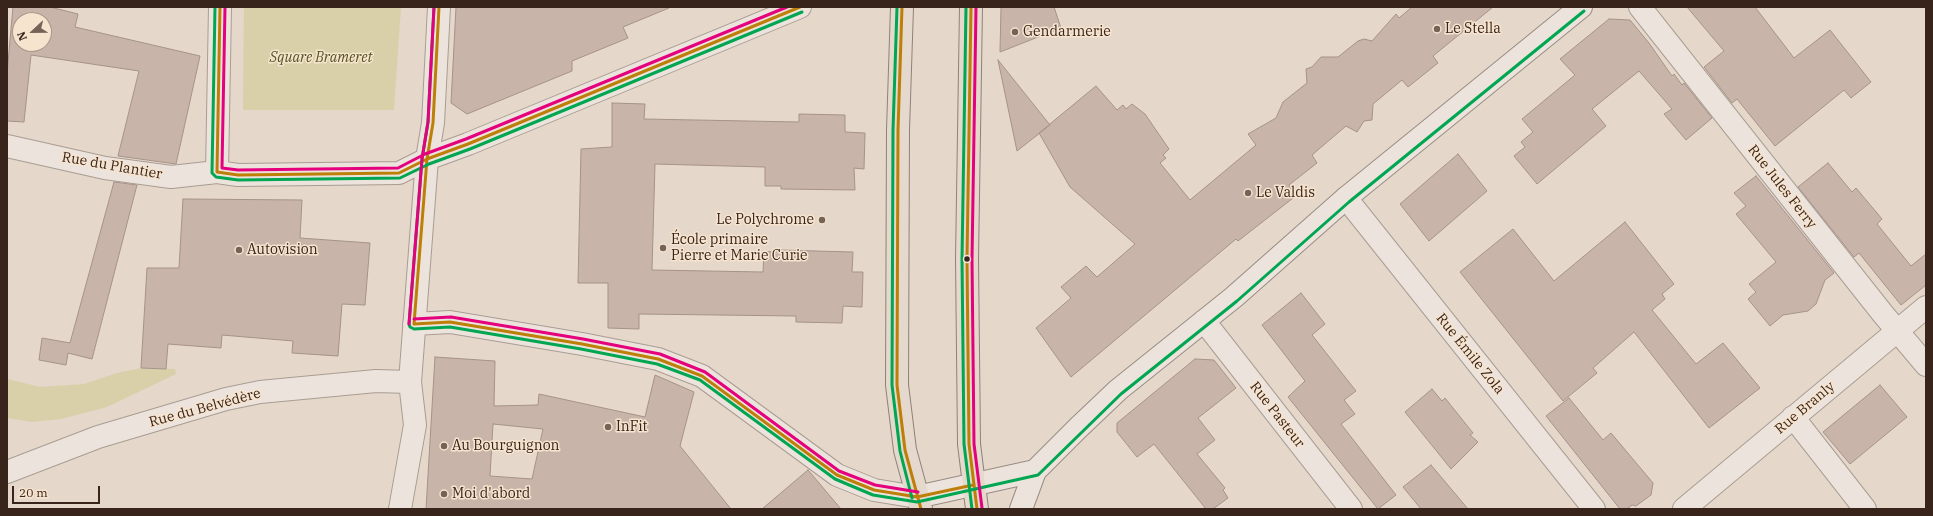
<!DOCTYPE html>
<meta charset="utf-8">
<style>
body{margin:0}
#map{position:relative;width:1933px;height:516px;overflow:hidden;background:#e5d7c9;font-family:"IBM Plex Serif",serif}
canvas{display:block}
.frame{position:absolute;inset:0;border:8px solid #38241b;pointer-events:none}
.north{position:absolute;left:12px;top:12px;width:40px;height:40px;box-sizing:border-box;background:#f7e4ce;border:1px solid #ab9786;border-radius:50%;rotate:248deg;font-size:11px;font-weight:700;line-height:16px;text-align:center;color:#38241b}
.north::after{content:'';display:block;margin:auto;width:14px;height:18px;background:#756358;clip-path:polygon(50% 0,100% 100%,50% 72%,0 100%)}
.scale{position:absolute;left:12px;top:486px;width:88px;height:18px;box-sizing:border-box;border:2px solid #38241b;border-top:0;padding-left:5px;font-size:12px;line-height:14px;white-space:nowrap;color:#38241b;-webkit-text-stroke:3px #f7e4ce;paint-order:stroke}
</style>
<div id="map">
<canvas width="1933" height="516"></canvas>
<div class="frame"></div>
<div class="north">N</div>
<div class="scale">20 m</div>
</div>
<script>
const g = document.querySelector('canvas').getContext('2d');
g.lineJoin = 'round';
function paint(path, color) { g.fillStyle = color; g.fill(path, 'evenodd'); }
const poly = rows => new Path2D(rows.map(r => 'M' + r).join(''));
function trace(path, color, width, dash) { g.strokeStyle = color; g.lineWidth = width; g.lineCap = dash ? 'butt' : 'round'; g.setLineDash(dash || []); g.stroke(path); }
function drawText(font, color, halo, rows, align = 'center') {
  g.font = font + ' "IBM Plex Serif",serif'; g.lineWidth = 3; g.setLineDash([]); g.textBaseline = 'middle'; g.strokeStyle = halo; g.fillStyle = color; for (const [text, x, y, turn = 0] of rows) {
    g.save(); g.translate(x, y); g.rotate((+turn || 0) * Math.PI / 180); g.textAlign = isNaN(turn) ? turn : align; if (halo) g.strokeText(text, 0, 0); g.fillText(text, 0, 0); g.restore();
  }
}
paint(poly([
 [244,7,401,7,394,110,243,110],
 [141,368,175,369,176,374,107,407,61,419,32,422,7,418,7,379,40,387,84,384,117,373]
]), '#d9d0aa');
const building = poly([
 [13,7,50,7,78,14,75,27,200,56,176,164,118,156,139,71,31,55,24,122,7,121,7,74,13,7],
 [20,20,44,20,44,44,20,44,20,20],
 [456,7,669,7,669,8,623,27,628,38,572,61,572,71,467,114,451,103,456,7],
 [1001,7,1054,7,1061,28,1000,52,1001,7],
 [1412,7,1493,7,1433,56,1438,63,1408,87,1402,80,1373,104,1372,120,1364,121,1357,132,1346,126,1312,155,1317,163,1289,185,1297,195,1238,241,1236,239,1071,377,1036,328,1071,298,1061,287,1086,266,1097,277,1135,244,1070,187,1039,133,1096,86,1117,110,1123,105,1126,109,1132,104,1145,114,1169,149,1163,155,1166,158,1160,163,1190,200,1256,145,1248,134,1276,118,1283,102,1307,83,1306,69,1312,67,1321,57,1338,57,1358,41,1364,39,1372,41,1396,14,1399,18,1412,7],
 [1687,7,1755,7,1794,58,1830,30,1871,82,1851,98,1844,90,1775,146,1737,99,1732,103,1704,67,1724,51,1687,7],
 [1609,19,1630,20,1649,43,1672,76,1674,74,1682,85,1684,83,1712,118,1686,140,1664,114,1672,109,1639,71,1592,109,1606,126,1537,184,1514,156,1525,147,1521,142,1533,132,1522,119,1575,75,1560,59,1609,19],
 [998,60,1050,125,1017,151,998,60],
 [612,103,645,104,644,119,799,122,799,114,845,115,845,132,865,133,864,169,854,168,855,190,781,189,781,186,765,186,765,167,655,164,652,270,763,272,764,252,780,251,780,250,853,252,852,272,863,272,862,307,843,306,842,323,796,322,796,316,639,314,639,329,608,328,608,283,578,283,581,149,612,147,612,103],
 [1458,154,1487,191,1429,241,1400,204,1458,154],
 [1828,163,1852,192,1856,188,1882,219,1877,224,1911,266,1926,254,1926,285,1901,305,1859,253,1854,257,1798,187,1828,163],
 [1756,176,1834,273,1825,280,1816,304,1808,311,1783,315,1770,326,1748,299,1756,292,1749,284,1776,262,1736,214,1746,206,1734,193,1756,176],
 [114,182,137,185,92,359,68,353,66,365,39,360,42,338,70,343,114,182],
 [183,199,302,200,300,238,370,243,365,305,342,304,338,356,292,353,293,341,222,335,221,348,168,344,166,369,141,368,147,268,179,268,183,199],
 [1625,222,1674,284,1662,294,1665,299,1652,310,1696,364,1723,343,1760,388,1709,428,1634,332,1593,368,1597,373,1563,401,1460,272,1513,229,1554,281,1625,222],
 [1301,293,1325,324,1312,335,1356,391,1344,400,1355,414,1341,424,1396,495,1378,509,1288,397,1305,381,1262,325,1301,293],
 [435,357,495,361,494,406,538,405,539,394,645,417,655,375,694,392,680,446,731,509,426,509,435,357],
 [493,424,543,429,532,479,490,476,493,424],
 [1195,359,1214,360,1236,388,1198,418,1215,440,1197,454,1225,488,1223,490,1228,498,1213,509,1206,509,1154,444,1137,457,1117,432,1117,423,1195,359],
 [1880,385,1907,417,1850,464,1823,432,1880,385],
 [1432,389,1442,401,1445,398,1473,433,1470,435,1478,442,1451,469,1405,412,1432,389],
 [1569,398,1603,440,1611,433,1653,483,1651,495,1636,506,1632,505,1627,509,1620,509,1546,416,1569,398],
 [1431,465,1468,509,1421,509,1403,487,1431,465],
 [808,470,841,509,762,509,808,470]
]);
paint(building, '#c9b4aa');
trace(building, '#a59289', 1);
const minor = poly([
 [220,7,217,172,238,175,399,173,427,159,468,144,800,7],
 [1640,7,1883,314,1926,365],
 [7,146,105,168,171,177,217,172],
 [1346,198,1594,509],
 [1204,321,1351,509],
 [414,324,450,322,582,344,658,359,702,376,837,475,874,490,917,497],
 [1793,417,1865,509],
 [7,472,98,437,226,399,260,392,376,381,410,382],
 [400,509,415,425,410,382,427,159,433,123,439,7],
 [1684,509,1926,307]
]);
const secondary = poly([
 [917,497,1035,471,1078,428,1118,390,1234,297,1346,198,1581,7],
 [1021,509,1035,471]
]);
const primary = poly([
 [902,7,898,130,897,385,905,450,921,509],
 [971,7,967,259,969,444,977,509]
]);
trace(minor, '#a99d93', 24);
trace(secondary, '#998c83', 24);
trace(primary, '#8f827a', 24);
trace(minor, '#ece4dc', 22);
trace(secondary, '#ece4dc', 22);
trace(primary, '#e4d9cc', 22);
trace(poly([
 [220,7,217,172,238,175,399,173,427,159,468,144,800,7],
 [902,7,898,130,897,385,905,450,921,509],
 [971,7,967,259,969,444,977,509],
 [414,324,450,322,582,344,658,359,702,376,837,475,874,490,917,497,973,485],
 [414,324,427,159,433,123,439,7]
]), '#be7f08', 3);
trace(poly([
 [215,7,212,173,216,177,238,180,400,178,429,164,470,149,802,12],
 [434,7,428,122,422,159,409,324,410,327,414,329,450,327,581,349,657,364,700,380,835,479,873,495,917,502,1038,475,1121,394,1237,301,1349,202,1584,11],
 [897,7,893,130,892,385,900,451,912,498],
 [966,7,962,259,964,444,972,509]
]), '#00a651', 3);
trace(poly([
 [225,7,222,168,238,170,398,168,425,154,466,139,787,7],
 [976,7,972,259,974,444,982,508],
 [414,319,451,317,583,339,660,354,705,372,839,471,875,485,918,492],
 [409,324,422,159,428,122,434,7]
]), '#e5007d', 3);
for (const [x, y, r, color] of [
 [1437,29,4,"#756358"],
 [1015,32,4,"#756358"],
 [1248,193,4,"#756358"],
 [822,220,4,"#756358"],
 [663,248,4,"#756358"],
 [239,250,4,"#756358"],
 [967,259,3.5,"#38241b"],
 [608,427,4,"#756358"],
 [444,446,4,"#756358"],
 [444,494,4,"#756358"]
]) { const dot = new Path2D(); dot.arc(x, y, r, 0, 2 * Math.PI); g.fillStyle = color; g.fill(dot); trace(dot, '#f7e4ce', 1.5); }
drawText('14px', '#38241b', '#f7e4ce', [
 ["Le Stella",1445,29],
 ["Gendarmerie",1023,32],
 ["Le Valdis",1256,193],
 ["Le Polychrome",814,220,"right"],
 ["École primaire",671,240],
 ["Pierre et Marie Curie",671,256],
 ["Autovision",247,250],
 ["InFit",616,427],
 ["Au Bourguignon",452,446],
 ["Moi d'abord",452,494]
], 'left');
drawText('italic 14px', '#525521', '#f7e4ce', [
 ["Square Brameret",321,58]
]);
drawText('14px', '#38241b', '#f7e4ce', [
 ["Rue du Plantier",112,166,10],
 ["Rue Jules Ferry",1782,187,52],
 ["Rue Émile Zola",1470,354,51],
 ["Rue du Belvédère",205,408,-15],
 ["Rue Branly",1805,408,-40],
 ["Rue Pasteur",1277,415,52]
]);
</script>
